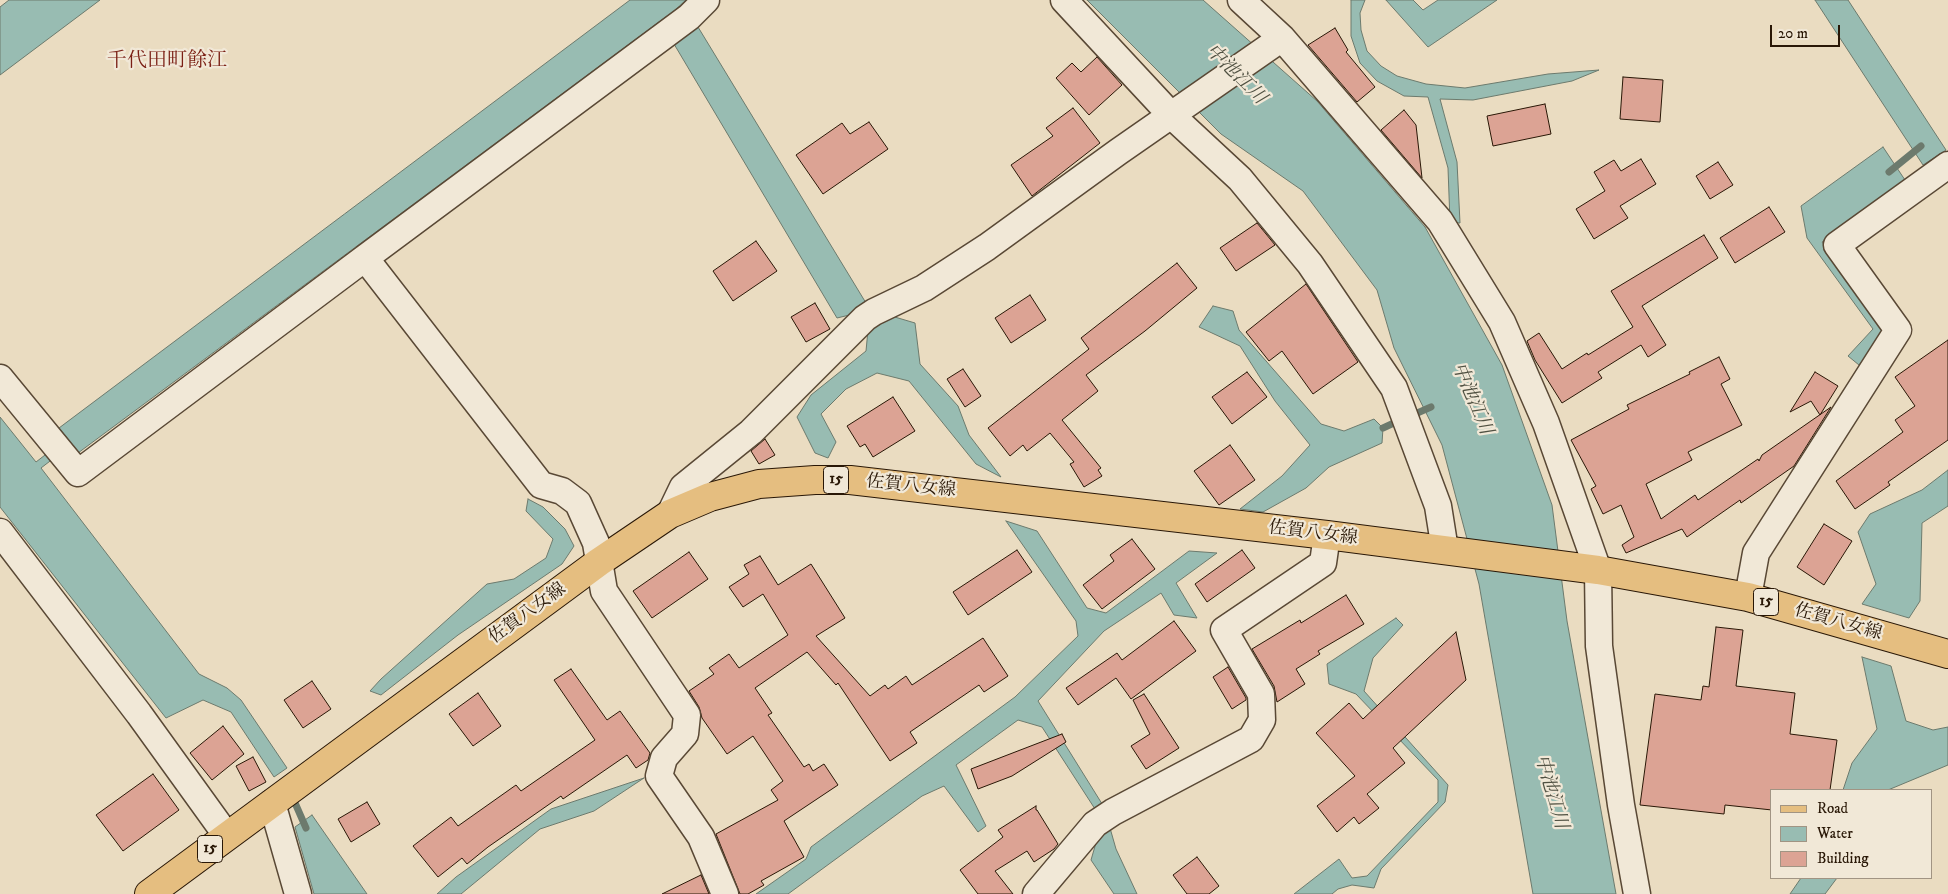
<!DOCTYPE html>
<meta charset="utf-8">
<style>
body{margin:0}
#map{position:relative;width:1948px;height:894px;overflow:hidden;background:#eadcc1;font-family:"IM FELL DW Pica",serif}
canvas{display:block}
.legend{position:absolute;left:1770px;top:789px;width:162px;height:90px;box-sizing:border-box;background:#f1e8d7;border:1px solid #a19483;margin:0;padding:6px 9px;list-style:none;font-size:15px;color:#291706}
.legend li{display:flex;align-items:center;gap:10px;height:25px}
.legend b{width:25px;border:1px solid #a19483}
.scale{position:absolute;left:1770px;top:25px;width:70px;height:22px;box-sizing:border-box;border:2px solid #291706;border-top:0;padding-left:6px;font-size:15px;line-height:18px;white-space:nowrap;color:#291706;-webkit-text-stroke:4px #f1e8d7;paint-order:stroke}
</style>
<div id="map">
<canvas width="1948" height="894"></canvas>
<ul class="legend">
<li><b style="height:6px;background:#e5be80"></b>Road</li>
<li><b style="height:14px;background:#98bcb2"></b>Water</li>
<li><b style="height:14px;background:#dca394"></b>Building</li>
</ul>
<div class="scale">20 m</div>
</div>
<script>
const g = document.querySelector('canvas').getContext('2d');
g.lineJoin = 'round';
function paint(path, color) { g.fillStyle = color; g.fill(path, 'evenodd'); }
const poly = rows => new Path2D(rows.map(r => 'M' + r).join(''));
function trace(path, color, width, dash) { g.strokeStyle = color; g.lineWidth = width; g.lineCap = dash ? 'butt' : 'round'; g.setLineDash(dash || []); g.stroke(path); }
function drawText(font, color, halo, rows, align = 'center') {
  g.font = font + ' "IM FELL DW Pica","Noto Serif JP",serif'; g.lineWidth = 4.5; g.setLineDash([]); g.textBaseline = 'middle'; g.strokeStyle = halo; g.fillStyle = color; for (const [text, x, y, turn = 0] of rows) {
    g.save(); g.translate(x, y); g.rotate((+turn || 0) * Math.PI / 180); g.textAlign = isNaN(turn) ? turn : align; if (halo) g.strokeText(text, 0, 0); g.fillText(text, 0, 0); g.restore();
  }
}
const water = poly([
 [9,0,100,0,0,75,0,7,9,0],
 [630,0,686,0,673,12,688,32,698,27,866,303,888,315,915,323,920,364,958,406,969,435,1001,477,976,464,909,381,877,373,846,389,821,414,836,442,828,458,815,453,797,417,811,395,866,351,868,330,862,312,837,318,674,44,682,37,667,16,78,453,71,445,41,468,199,674,227,688,241,700,287,768,274,777,231,712,203,700,166,718,0,507,0,417,36,462,67,438,59,428,630,0],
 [1087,0,1203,0,1317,101,1425,227,1502,365,1552,505,1567,621,1616,894,1533,894,1479,584,1442,445,1394,348,1377,290,1303,191,1221,134,1087,0],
 [1351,0,1365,0,1360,13,1361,30,1367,51,1381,66,1397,76,1426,84,1465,88,1548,74,1599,70,1572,81,1473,100,1440,99,1457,162,1460,223,1450,222,1448,168,1428,97,1404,96,1377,81,1360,63,1351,36,1351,0],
 [1386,0,1413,0,1423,10,1438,0,1497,0,1428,47,1386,0],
 [1815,0,1848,0,1946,150,1923,165,1815,0],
 [1883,147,1905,180,1822,242,1882,323,1886,334,1859,365,1848,356,1873,329,1807,238,1801,206,1883,147],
 [1213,306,1233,311,1239,330,1321,424,1344,431,1374,419,1383,428,1382,443,1329,467,1306,488,1263,512,1240,509,1282,476,1310,445,1275,401,1240,346,1199,327,1213,306],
 [1948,470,1948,506,1922,523,1920,601,1909,618,1862,604,1876,584,1858,532,1870,514,1922,490,1948,470],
 [528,499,543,507,565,529,574,546,562,564,458,635,381,695,370,691,381,679,487,584,514,579,546,558,553,539,526,511,528,499],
 [1006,521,1037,531,1087,608,1106,613,1189,551,1217,553,1176,583,1197,618,1174,615,1161,593,1104,631,1038,701,1104,807,1116,849,1137,894,1114,894,1091,860,1100,829,1095,809,1042,727,1018,720,956,765,986,826,978,832,944,786,922,796,788,894,756,894,806,859,811,847,1015,697,1078,636,1076,621,1006,521],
 [1396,618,1403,625,1373,658,1364,691,1448,785,1445,802,1381,869,1374,888,1352,885,1338,889,1332,894,1294,894,1339,859,1352,878,1367,876,1438,802,1438,780,1356,694,1329,684,1327,664,1396,618],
 [1862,657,1891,666,1906,721,1933,730,1948,727,1948,765,1888,790,1843,790,1852,763,1877,729,1862,657],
 [644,778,594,811,540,829,461,894,437,894,456,877,551,809,644,778],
 [312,815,367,894,314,894,295,827,312,815],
 [1801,878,1837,878,1825,894,1790,894,1801,878]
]);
paint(water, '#98bcb2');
trace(water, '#6c7a6d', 1);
trace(poly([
 [1889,172,1921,146],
 [1415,414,1431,407],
 [1383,428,1396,422],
 [292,796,306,828]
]), '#6c7a6d', 7);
const building = poly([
 [1335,28,1348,50,1346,52,1375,87,1357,102,1308,45,1335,28],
 [1097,57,1122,85,1089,115,1056,78,1072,63,1081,72,1097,57],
 [1623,77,1663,80,1660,122,1620,119,1623,77],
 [1545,104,1551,134,1493,146,1487,116,1545,104],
 [1073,108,1100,143,1032,196,1011,165,1053,136,1046,128,1073,108],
 [1404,110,1416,125,1422,178,1381,130,1404,110],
 [869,122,888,149,823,194,796,155,842,123,850,134,869,122],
 [1641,159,1656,184,1620,206,1628,218,1594,239,1576,209,1605,191,1594,172,1614,160,1621,171,1641,159],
 [1718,162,1733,185,1710,199,1696,176,1718,162],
 [1769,207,1785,232,1735,263,1720,238,1769,207],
 [1257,223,1275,245,1236,271,1220,248,1257,223],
 [1704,235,1718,258,1642,306,1666,345,1648,357,1641,345,1598,372,1602,378,1562,403,1535,360,1527,341,1539,333,1562,369,1587,353,1588,355,1633,327,1611,291,1704,235],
 [756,241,777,271,733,301,713,271,756,241],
 [1177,263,1197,288,1145,331,1086,375,1098,391,1062,420,1101,468,1098,470,1102,476,1084,487,1070,464,1074,462,1050,433,1027,451,1023,445,1010,456,988,428,1089,349,1081,338,1177,263],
 [1306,284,1358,362,1313,394,1282,351,1269,361,1246,332,1306,284],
 [1030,295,1046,320,1011,343,995,318,1030,295],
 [815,303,830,329,806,342,791,317,815,303],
 [1948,340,1948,440,1888,482,1890,485,1855,509,1836,481,1903,432,1895,420,1915,406,1895,377,1948,340],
 [1719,357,1730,379,1721,384,1742,425,1688,452,1692,460,1646,484,1661,519,1695,495,1698,500,1758,459,1759,461,1762,455,1831,407,1794,466,1741,503,1740,500,1687,537,1682,529,1626,553,1622,545,1634,537,1621,505,1603,514,1591,489,1596,486,1571,440,1629,409,1627,405,1690,374,1689,372,1719,357],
 [963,369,981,396,965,407,947,379,963,369],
 [1247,372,1267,397,1232,424,1212,397,1247,372],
 [1815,372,1838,386,1820,415,1811,401,1790,412,1815,372],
 [893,397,915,431,873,457,865,444,860,447,847,426,893,397],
 [765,439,775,455,759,464,751,451,765,439],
 [1230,445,1255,480,1219,505,1194,471,1230,445],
 [1824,524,1852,541,1824,585,1797,567,1824,524],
 [1132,539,1155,569,1102,609,1083,585,1114,561,1110,555,1132,539],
 [1017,550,1032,572,968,615,953,592,1017,550],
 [1242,550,1255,568,1207,602,1195,584,1242,550],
 [689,552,708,579,652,618,633,591,689,552],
 [760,556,778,585,811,564,845,618,816,636,870,696,885,685,888,689,906,676,912,685,983,638,1008,676,984,692,979,685,910,732,917,743,890,761,838,683,836,685,807,652,755,688,772,713,768,715,804,767,809,764,813,771,824,764,838,785,784,821,804,857,761,881,764,885,748,894,740,894,716,834,778,800,771,790,783,781,753,736,727,754,702,718,699,707,689,691,714,674,709,668,729,654,739,668,788,635,763,594,743,607,729,587,749,574,744,565,760,556],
 [1346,595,1364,624,1318,651,1320,654,1296,669,1305,684,1277,702,1274,686,1252,649,1300,620,1301,623,1346,595],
 [1174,621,1196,651,1131,699,1116,678,1078,705,1066,688,1117,653,1122,660,1174,621],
 [1716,627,1743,630,1736,686,1795,693,1790,734,1837,740,1830,790,1772,790,1772,810,1725,805,1724,814,1640,805,1655,694,1701,700,1703,686,1709,687,1716,627],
 [1456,632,1466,680,1393,748,1405,763,1367,794,1379,808,1359,824,1354,817,1337,832,1317,806,1355,776,1316,733,1349,703,1363,719,1456,632],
 [1228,667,1246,698,1246,700,1232,709,1213,677,1228,667],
 [571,669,607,720,620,711,650,753,648,760,636,768,627,755,563,799,561,796,488,847,467,864,462,858,438,877,413,846,451,817,458,826,516,785,521,791,595,740,554,680,571,669],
 [312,681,331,709,303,728,284,700,312,681],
 [478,693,501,726,473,746,449,714,478,693],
 [1144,694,1179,748,1146,769,1131,746,1150,734,1133,700,1144,694],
 [223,726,244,754,212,780,190,753,223,726],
 [1062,734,1066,742,1012,776,978,789,971,769,1062,734],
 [253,757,266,782,249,791,236,766,253,757],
 [153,774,179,810,123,851,96,815,153,774],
 [367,802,380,824,351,842,338,819,367,802],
 [1036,806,1036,810,1037,810,1058,844,1054,849,1034,862,1027,851,995,871,1013,894,978,894,960,870,1003,837,998,830,1036,806],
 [1197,857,1219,886,1209,894,1187,894,1173,875,1197,857],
 [701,875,709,894,662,894,701,875]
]);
paint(building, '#dca394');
trace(building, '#291706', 1);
const minor = poly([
 [1064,0,1171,115,1240,179,1310,264,1394,388,1438,506,1445,550],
 [1241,0,1282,38,1440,221,1502,322,1546,423,1598,570,1599,646,1621,805,1637,894],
 [365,258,689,17,706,0],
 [0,378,78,473,365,258,541,485,562,491,578,503,596,543,604,591,687,715,685,734,664,758,659,776,701,837,725,894],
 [670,514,683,487,751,432,865,318,874,312,924,288,987,247,1118,152,1282,38],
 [0,532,139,714,227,836],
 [1748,597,1756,553,1898,330,1837,245,1948,165],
 [272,803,298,894],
 [1036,894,1095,824,1113,812,1251,739,1262,720,1261,694,1224,630,1323,563,1327,535]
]);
const major = poly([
 [149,894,599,562,670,514,710,497,759,484,815,480,850,480,1327,535,1598,570,1748,597,1948,654]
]);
trace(minor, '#594835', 29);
trace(major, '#291706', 30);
trace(minor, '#f1e8d7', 26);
trace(major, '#e5be80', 28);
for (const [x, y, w] of [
 [836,480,25],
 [1766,602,25],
 [210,849,25]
]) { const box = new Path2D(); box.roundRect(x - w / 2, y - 13.5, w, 27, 4); g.fillStyle = '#f1e8d7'; g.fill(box); trace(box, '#291706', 1); }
drawText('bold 16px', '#291706', null, [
 ["15",836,480],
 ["15",1766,602],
 ["15",210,849]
]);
drawText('18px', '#291706', '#f1e8d7', [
 ["佐賀八女線",911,487,6],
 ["佐賀八女線",1313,534,7],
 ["佐賀八女線",528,614,-36],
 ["佐賀八女線",1838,623,16]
]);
drawText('italic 19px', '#505142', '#f1e8d7', [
 ["中池江川",1235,75,45],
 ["中池江川",1471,399,67],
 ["中池江川",1550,792,74]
]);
drawText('20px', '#7a1f14', '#f1e8d7', [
 ["千代田町餘江",167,62]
]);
</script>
